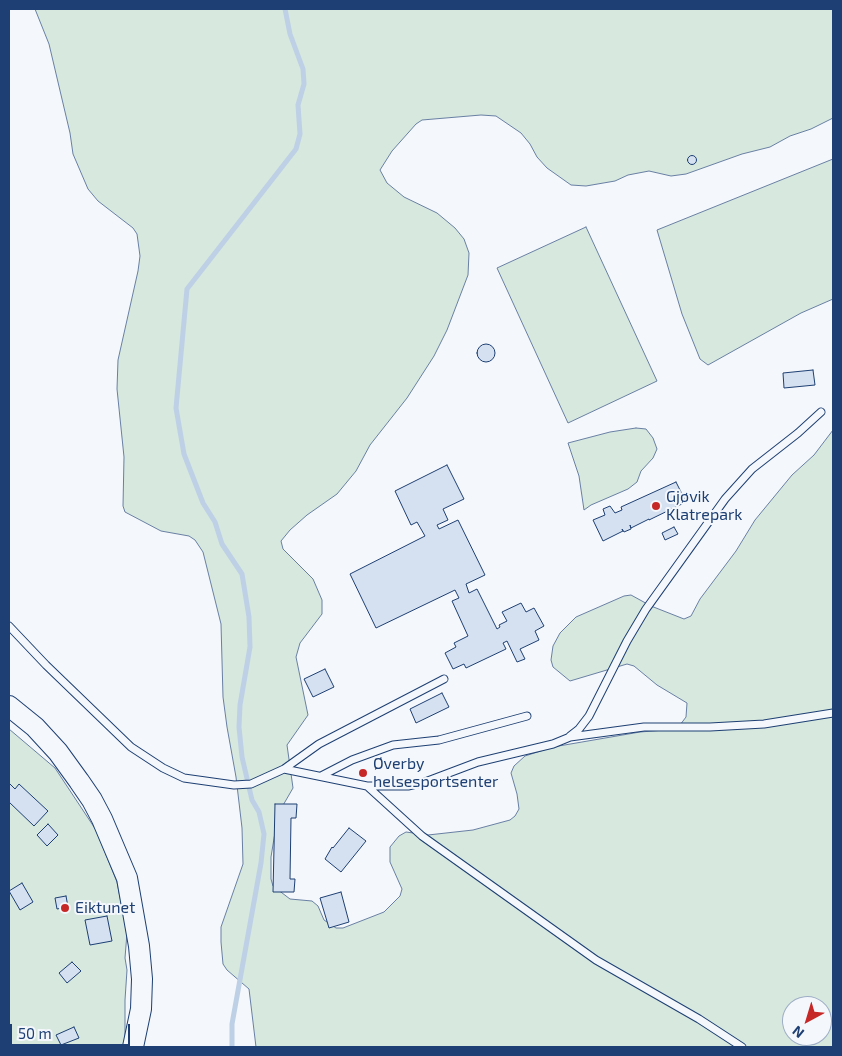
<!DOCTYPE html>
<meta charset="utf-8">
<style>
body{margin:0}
#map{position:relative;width:842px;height:1056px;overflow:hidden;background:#f4f7fb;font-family:"Exo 2",sans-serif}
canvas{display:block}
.frame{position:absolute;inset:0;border:10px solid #1d3f73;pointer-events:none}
.north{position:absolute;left:782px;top:996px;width:50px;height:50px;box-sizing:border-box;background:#f4f7fb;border:1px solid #9eadc5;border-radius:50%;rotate:219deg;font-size:14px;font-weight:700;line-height:20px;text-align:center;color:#1d3f73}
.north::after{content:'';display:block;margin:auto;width:18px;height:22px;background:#c62828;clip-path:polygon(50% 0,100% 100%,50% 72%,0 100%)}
.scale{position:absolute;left:10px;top:1024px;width:120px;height:22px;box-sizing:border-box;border:2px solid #1d3f73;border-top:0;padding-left:6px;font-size:15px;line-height:18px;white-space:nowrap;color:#1d3f73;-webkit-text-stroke:4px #f4f7fb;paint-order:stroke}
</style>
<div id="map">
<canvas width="842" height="1056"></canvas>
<div class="frame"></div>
<div class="north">N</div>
<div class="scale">50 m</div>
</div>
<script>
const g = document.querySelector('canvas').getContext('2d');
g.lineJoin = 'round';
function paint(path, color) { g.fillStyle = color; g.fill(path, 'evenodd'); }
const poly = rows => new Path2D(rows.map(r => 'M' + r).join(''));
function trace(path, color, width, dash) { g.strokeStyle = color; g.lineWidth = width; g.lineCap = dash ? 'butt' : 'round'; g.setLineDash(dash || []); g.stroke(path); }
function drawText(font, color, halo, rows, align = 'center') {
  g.font = font + ' "Exo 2",sans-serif'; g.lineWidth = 4; g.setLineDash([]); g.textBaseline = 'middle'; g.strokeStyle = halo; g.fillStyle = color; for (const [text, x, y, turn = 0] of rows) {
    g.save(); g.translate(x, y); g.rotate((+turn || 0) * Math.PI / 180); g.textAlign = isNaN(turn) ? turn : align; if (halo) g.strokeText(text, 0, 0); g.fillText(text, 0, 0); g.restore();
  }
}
const green = poly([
 [35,9,833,9,833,118,811,129,790,136,770,147,742,154,686,174,671,176,649,171,628,175,615,181,586,186,571,185,547,168,537,157,530,144,521,133,496,116,481,115,422,120,416,124,392,151,380,170,387,183,404,197,437,213,455,228,464,239,469,253,468,275,447,330,434,356,407,398,370,445,356,471,337,494,307,515,290,530,281,541,283,549,313,579,322,600,322,614,300,643,296,657,308,715,287,745,293,788,278,814,271,857,271,879,273,886,290,899,312,901,318,906,324,920,336,928,343,928,384,912,400,896,402,889,390,862,390,847,399,836,406,832,428,835,473,830,510,820,515,816,519,809,517,794,511,773,514,766,525,756,553,747,640,732,677,729,686,717,687,703,657,685,634,666,627,664,570,681,553,667,551,660,553,646,560,633,576,617,624,596,631,595,651,606,684,619,691,616,700,599,736,551,755,520,792,475,814,455,833,430,833,1047,256,1047,249,989,227,970,223,964,221,942,221,927,243,864,242,828,236,777,227,727,223,697,221,624,203,552,195,540,189,536,161,531,125,512,123,506,124,457,117,389,118,360,138,271,140,256,137,234,133,228,98,201,88,189,73,154,70,133,49,44,35,9],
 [792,1006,822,1006,822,1036,792,1036,792,1006],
 [833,159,833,299,801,313,708,365,700,359,682,314,657,230,833,159],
 [586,227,657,381,568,423,497,268,586,227],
 [636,428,646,429,653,438,657,449,653,458,641,471,637,482,628,489,591,505,584,510,579,476,568,443,610,432,636,428],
 [9,729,55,768,96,830,117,882,127,933,125,958,127,970,125,1000,125,1037,124,1047,9,1047,9,729]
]);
paint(green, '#d7e8df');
trace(green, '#687fa3', 1);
trace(poly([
 [232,1047,232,1024,261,863,264,834,259,812,252,800,242,757,239,727,240,705,250,647,249,617,242,574,222,544,215,522,203,503,184,454,176,408,187,289,296,149,300,134,298,105,304,84,303,69,290,34,285,9]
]), '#bed0e5', 5);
const building = poly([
 '687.5 160a4.5 4.5 0 1 1 9 0a4.5 4.5 0 1 1-9 0Z',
 '477 353a9 9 0 1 1 18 0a9 9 0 1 1-18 0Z',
 [813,370,815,385,784,388,783,373,813,370],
 [447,465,464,499,443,509,448,520,437,525,439,529,458,520,485,575,466,584,469,593,477,589,497,629,500,627,499,625,507,621,502,612,521,603,526,612,534,608,544,626,535,631,539,640,520,649,525,659,517,662,507,641,503,643,506,649,466,668,464,664,453,669,445,653,456,647,454,643,468,636,452,601,459,598,455,590,376,628,350,574,425,536,417,522,411,525,395,491,447,465],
 [676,482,686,502,649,520,649,519,631,528,630,525,631,529,624,532,622,529,623,531,603,541,593,520,605,515,603,509,610,506,615,513,622,510,621,507,676,482],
 [674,527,678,534,665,540,662,533,674,527],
 [325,669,334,687,313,697,304,679,325,669],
 [442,693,449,707,416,723,410,709,442,693],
 [9,783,15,789,19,784,48,811,34,826,9,802,9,783],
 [275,804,297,804,296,818,291,818,290,879,295,879,294,892,273,892,275,804],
 [48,824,58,835,47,846,37,835,48,824],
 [349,828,366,841,341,872,325,859,332,847,333,848,349,828],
 [22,883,33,902,20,910,9,891,22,883],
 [341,892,349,922,329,928,320,898,341,892],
 [66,896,68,907,57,909,55,898,66,896],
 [107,916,112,941,90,945,85,920,107,916],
 [72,962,81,971,67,983,59,973,72,962],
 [74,1027,79,1038,61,1045,56,1035,74,1027]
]);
paint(building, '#d5e0f0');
trace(building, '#1d3f73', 1);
const lane = poly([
 [9,626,46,665,131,747,163,768,184,778,234,785,251,784,284,769,319,744,444,679],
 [570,736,579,729,589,716,627,641,646,609,725,499,752,469,798,433,821,412],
 [284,769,367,786,422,836,596,960,699,1019,742,1047],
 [321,776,352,760,393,745,439,740,527,716],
 [367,786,408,786,425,782,478,762,553,744,570,737,644,727,710,727,764,724,833,713]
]);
const secondary = poly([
 [9,706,35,727,58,752,79,781,92,800,102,819,127,878,139,946,142,979,141,1009,133,1047]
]);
trace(lane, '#1d3f73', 9);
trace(secondary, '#1d3f73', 22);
trace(lane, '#f4f7fb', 7);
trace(secondary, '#f4f7fb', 20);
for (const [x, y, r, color] of [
 [656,506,5,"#c62828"],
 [363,773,5,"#c62828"],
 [65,908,5,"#c62828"]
]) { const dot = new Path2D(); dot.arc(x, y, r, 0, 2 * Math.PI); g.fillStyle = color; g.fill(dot); trace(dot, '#f4f7fb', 2); }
drawText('16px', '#1d3f73', '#f4f7fb', [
 ["Gjøvik",666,497],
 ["Klatrepark",666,515],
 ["Øverby",373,764],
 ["helsesportsenter",373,782],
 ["Eiktunet",75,908]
], 'left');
</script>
